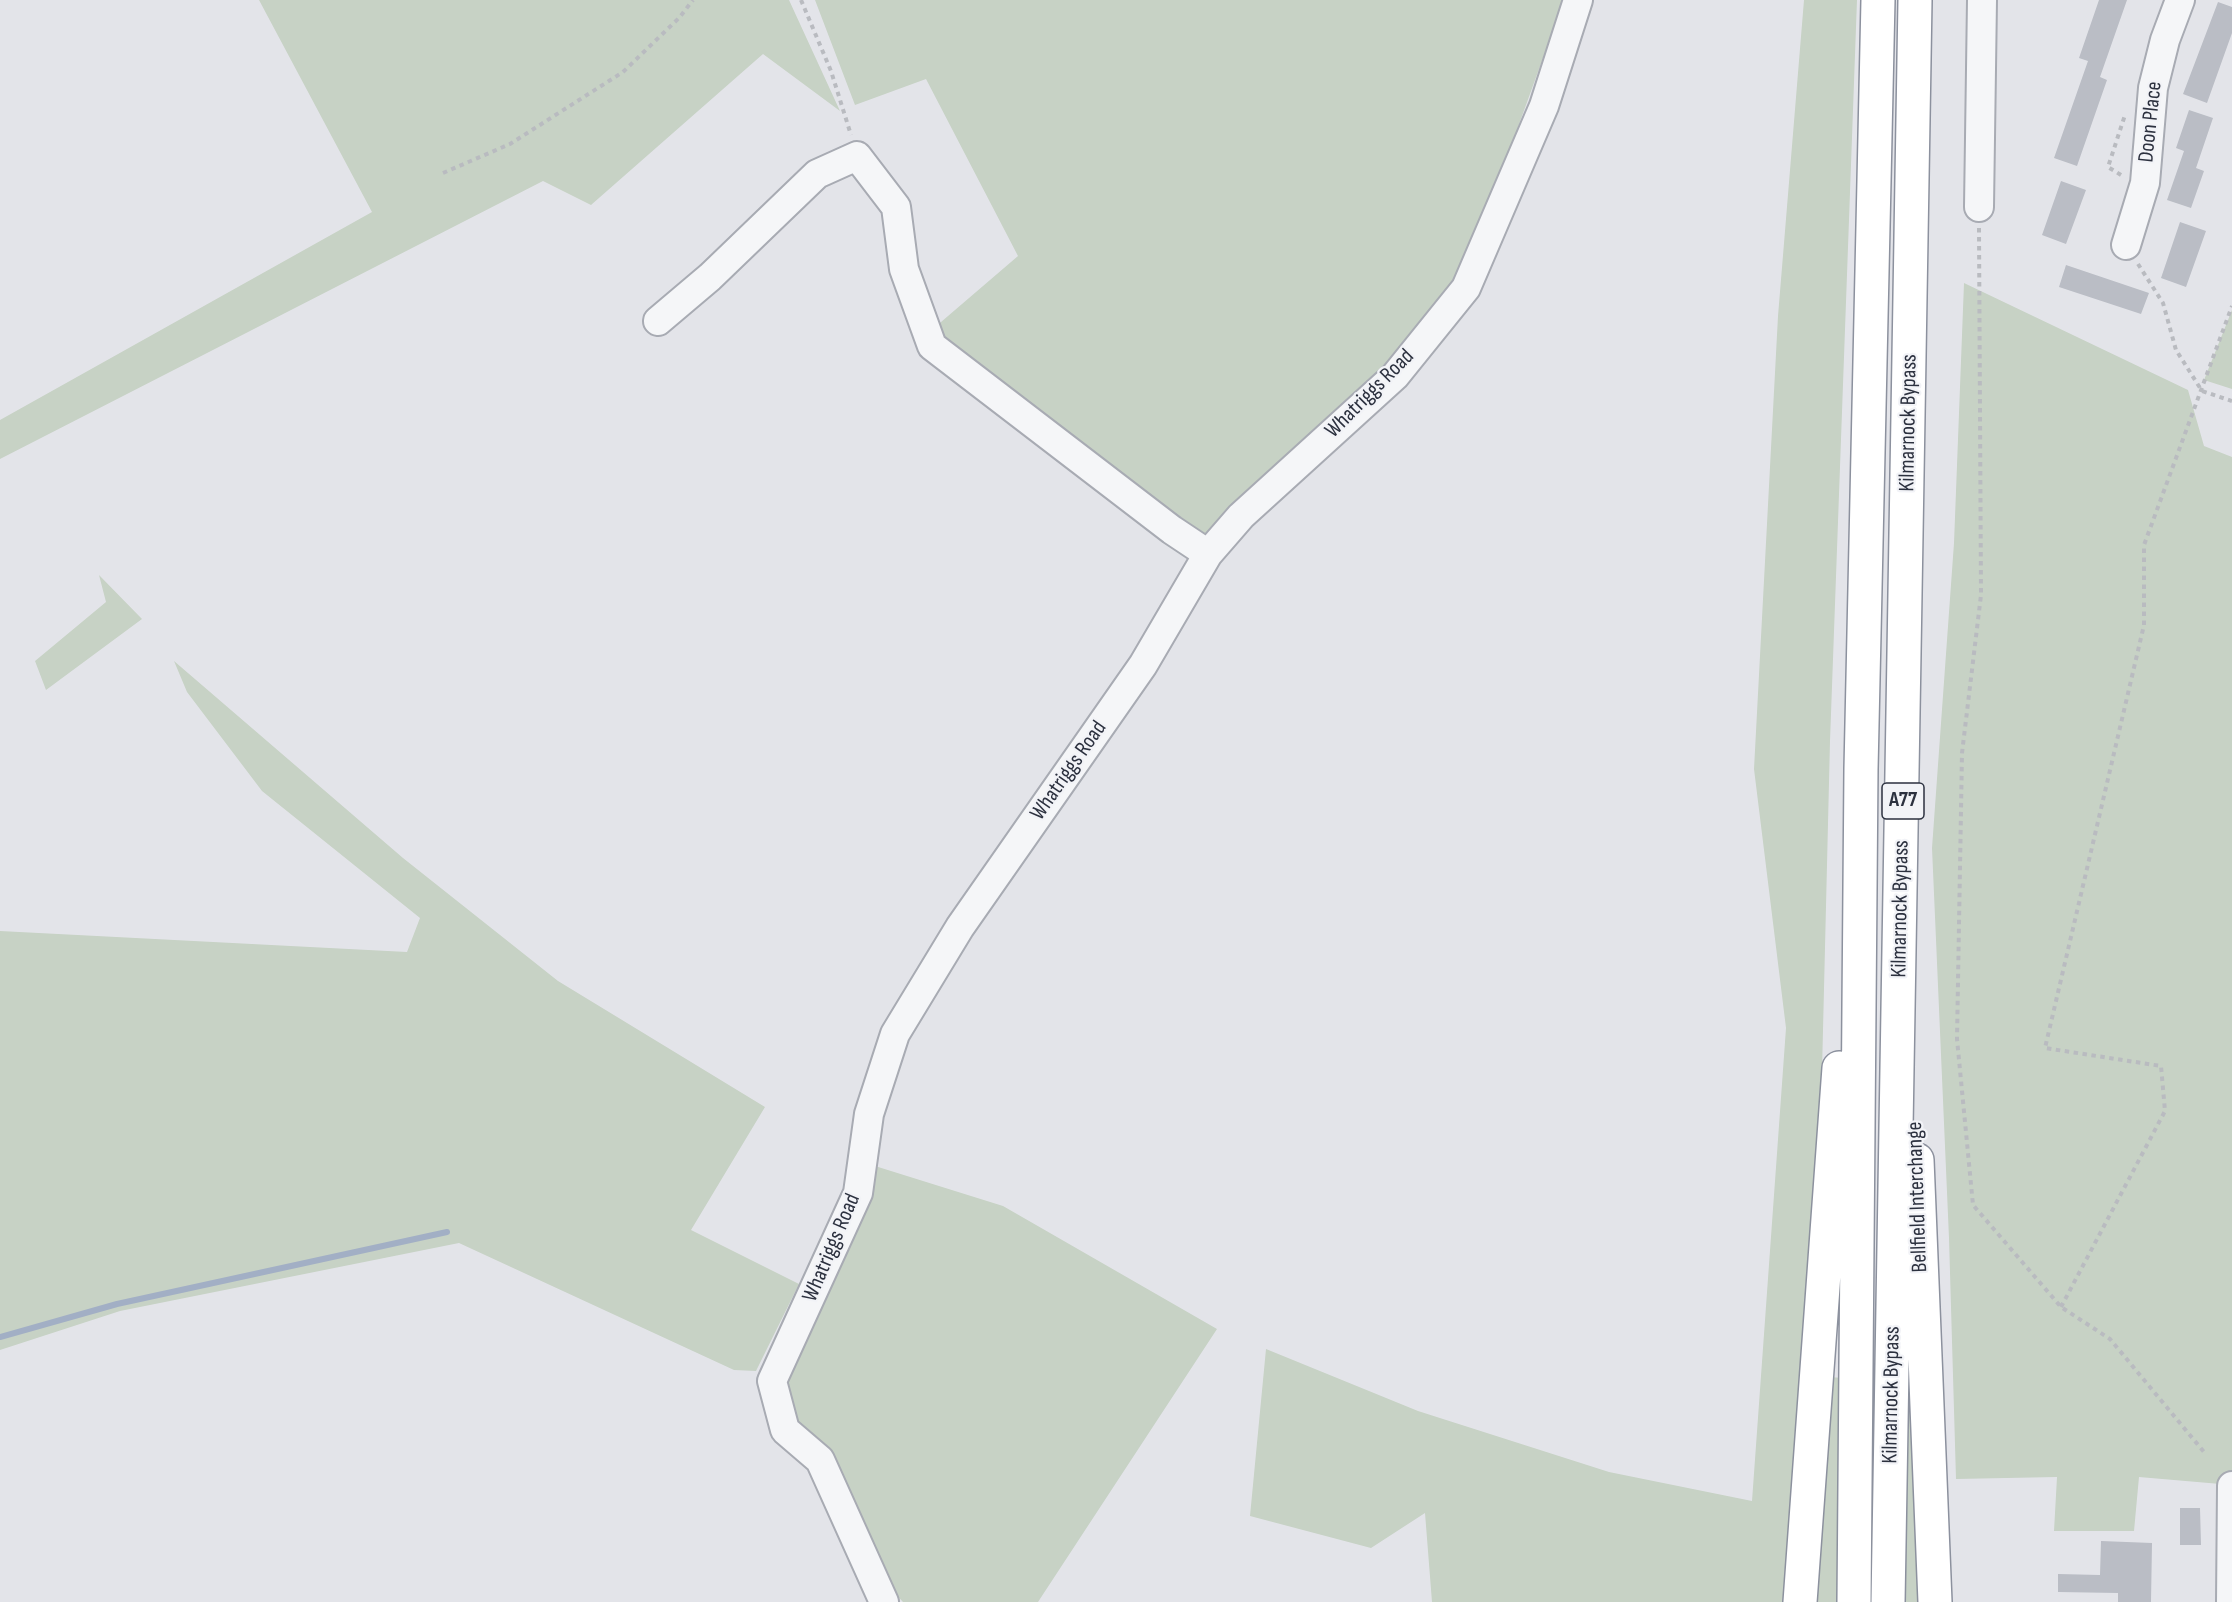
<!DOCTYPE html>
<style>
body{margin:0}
canvas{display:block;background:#e3e4e9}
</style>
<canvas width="2232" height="1602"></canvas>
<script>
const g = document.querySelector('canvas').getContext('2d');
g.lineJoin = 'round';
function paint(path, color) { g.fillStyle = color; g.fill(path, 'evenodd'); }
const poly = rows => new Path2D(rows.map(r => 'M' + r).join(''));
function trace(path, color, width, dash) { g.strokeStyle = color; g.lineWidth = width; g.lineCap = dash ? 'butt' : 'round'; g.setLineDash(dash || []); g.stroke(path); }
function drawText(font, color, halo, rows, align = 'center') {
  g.font = font + ' "Sofia Sans Condensed",sans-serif'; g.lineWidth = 4.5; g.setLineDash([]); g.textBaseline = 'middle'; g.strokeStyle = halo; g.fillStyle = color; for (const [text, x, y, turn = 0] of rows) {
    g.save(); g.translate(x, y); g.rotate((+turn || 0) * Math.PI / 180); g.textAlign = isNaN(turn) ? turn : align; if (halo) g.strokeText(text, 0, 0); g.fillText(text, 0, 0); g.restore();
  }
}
paint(poly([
 [259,0,789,0,840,111,763,54,591,205,543,181,0,459,0,420,372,212],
 [815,0,1564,0,1472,254,1410,340,1207,539,937,342,934,328,1018,256,926,79,855,105],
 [1804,0,1857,0,1830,741,1816,1319,1791,1602,1432,1602,1425,1513,1371,1548,1250,1516,1266,1349,1418,1411,1609,1472,1752,1501,1786,1028,1754,769,1778,316],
 [1964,283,2188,390,2204,446,2232,457,2232,1485,2139,1477,2134,1531,2054,1531,2057,1477,1956,1479,1949,1238,1932,848,1954,543],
 [2232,310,2232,389,2204,380],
 [99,575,142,619,46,690,35,661,106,602],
 [174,661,403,858,558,981,765,1107,691,1230,799,1284,756,1371,734,1370,459,1243,120,1311,0,1350,0,931,407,952,420,918,262,791,187,692],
 [875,1166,1003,1206,1217,1329,1038,1602,903,1602,891,1589,823,1447,787,1409,787,1377],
 [1829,1377,1843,1378,1841,1602,1813,1602],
 [1903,1384,1914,1384,1924,1602,1900,1602]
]), '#c7d2c5');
trace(poly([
 [0,1337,117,1304,447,1232]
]), '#a2afc5', 6);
paint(poly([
 [2099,0,2127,0,2100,77,2107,80,2077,166,2054,158,2088,61,2079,58],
 [2218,2,2232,7,2232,33,2207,103,2183,94],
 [2189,110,2213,118,2196,168,2204,171,2191,208,2167,200,2184,151,2176,148],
 [2061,181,2086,190,2066,244,2042,235],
 [2180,222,2206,231,2186,287,2161,278],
 [2066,265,2149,293,2141,314,2059,287],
 [2180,1508,2200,1508,2201,1545,2180,1545],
 [2101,1541,2152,1543,2151,1602,2118,1602,2118,1593,2058,1592,2058,1574,2100,1575]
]), '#babdc5');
const minor = poly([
 [1979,207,1982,0],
 [2126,245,2145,183,2153,88,2165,40,2180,0],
 [658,321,710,277,817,174,857,156,896,207,904,269,932,346,1172,530,1208,554],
 [884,1602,820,1460,785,1430,772,1381,858,1193,869,1114,895,1034,960,927,1143,665,1208,554,1241,516,1395,376,1466,288,1544,106,1578,0],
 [2231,1602,2232,1486]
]);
const highway = poly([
 [1917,1160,1935,1602],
 [1800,1602,1839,1068],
 [1854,1602,1861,769,1878,0],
 [1888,1602,1915,0]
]);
trace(minor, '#a8abb3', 32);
trace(highway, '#8c919e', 36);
trace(poly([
 [801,0,831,71,851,135],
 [443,173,510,144,623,72,679,18,693,0],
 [2121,175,2108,167,2125,115],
 [1979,228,1981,595,1962,753,1957,1039,1973,1205,2061,1307,2110,1339,2204,1452],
 [2138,264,2163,303,2176,350,2202,391,2232,401],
 [2061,1307,2165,1111,2161,1066,2045,1048,2144,625,2144,545,2232,306]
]), '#b9bbc0', 4, [4.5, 4.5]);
trace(minor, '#f5f6f8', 28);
trace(highway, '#fff', 33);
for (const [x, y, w] of [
 [1903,801,42]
]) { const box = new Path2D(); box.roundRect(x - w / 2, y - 18, w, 36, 4.5); g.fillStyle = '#f2f3f7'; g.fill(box); trace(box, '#2c313f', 1.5); }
drawText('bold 21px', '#2c313f', null, [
 ["A77",1903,801]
]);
drawText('22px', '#2c313f', '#f2f3f7', [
 ["Doon Place",2151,122,-84],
 ["Whatriggs Road",1370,394,-45],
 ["Kilmarnock Bypass",1909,423,-89],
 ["Whatriggs Road",1069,771,-55],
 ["Kilmarnock Bypass",1901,909,-89],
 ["Bellfield Interchange",1918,1197,-92],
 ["Whatriggs Road",832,1248,-67],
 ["Kilmarnock Bypass",1892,1395,-89]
]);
</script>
